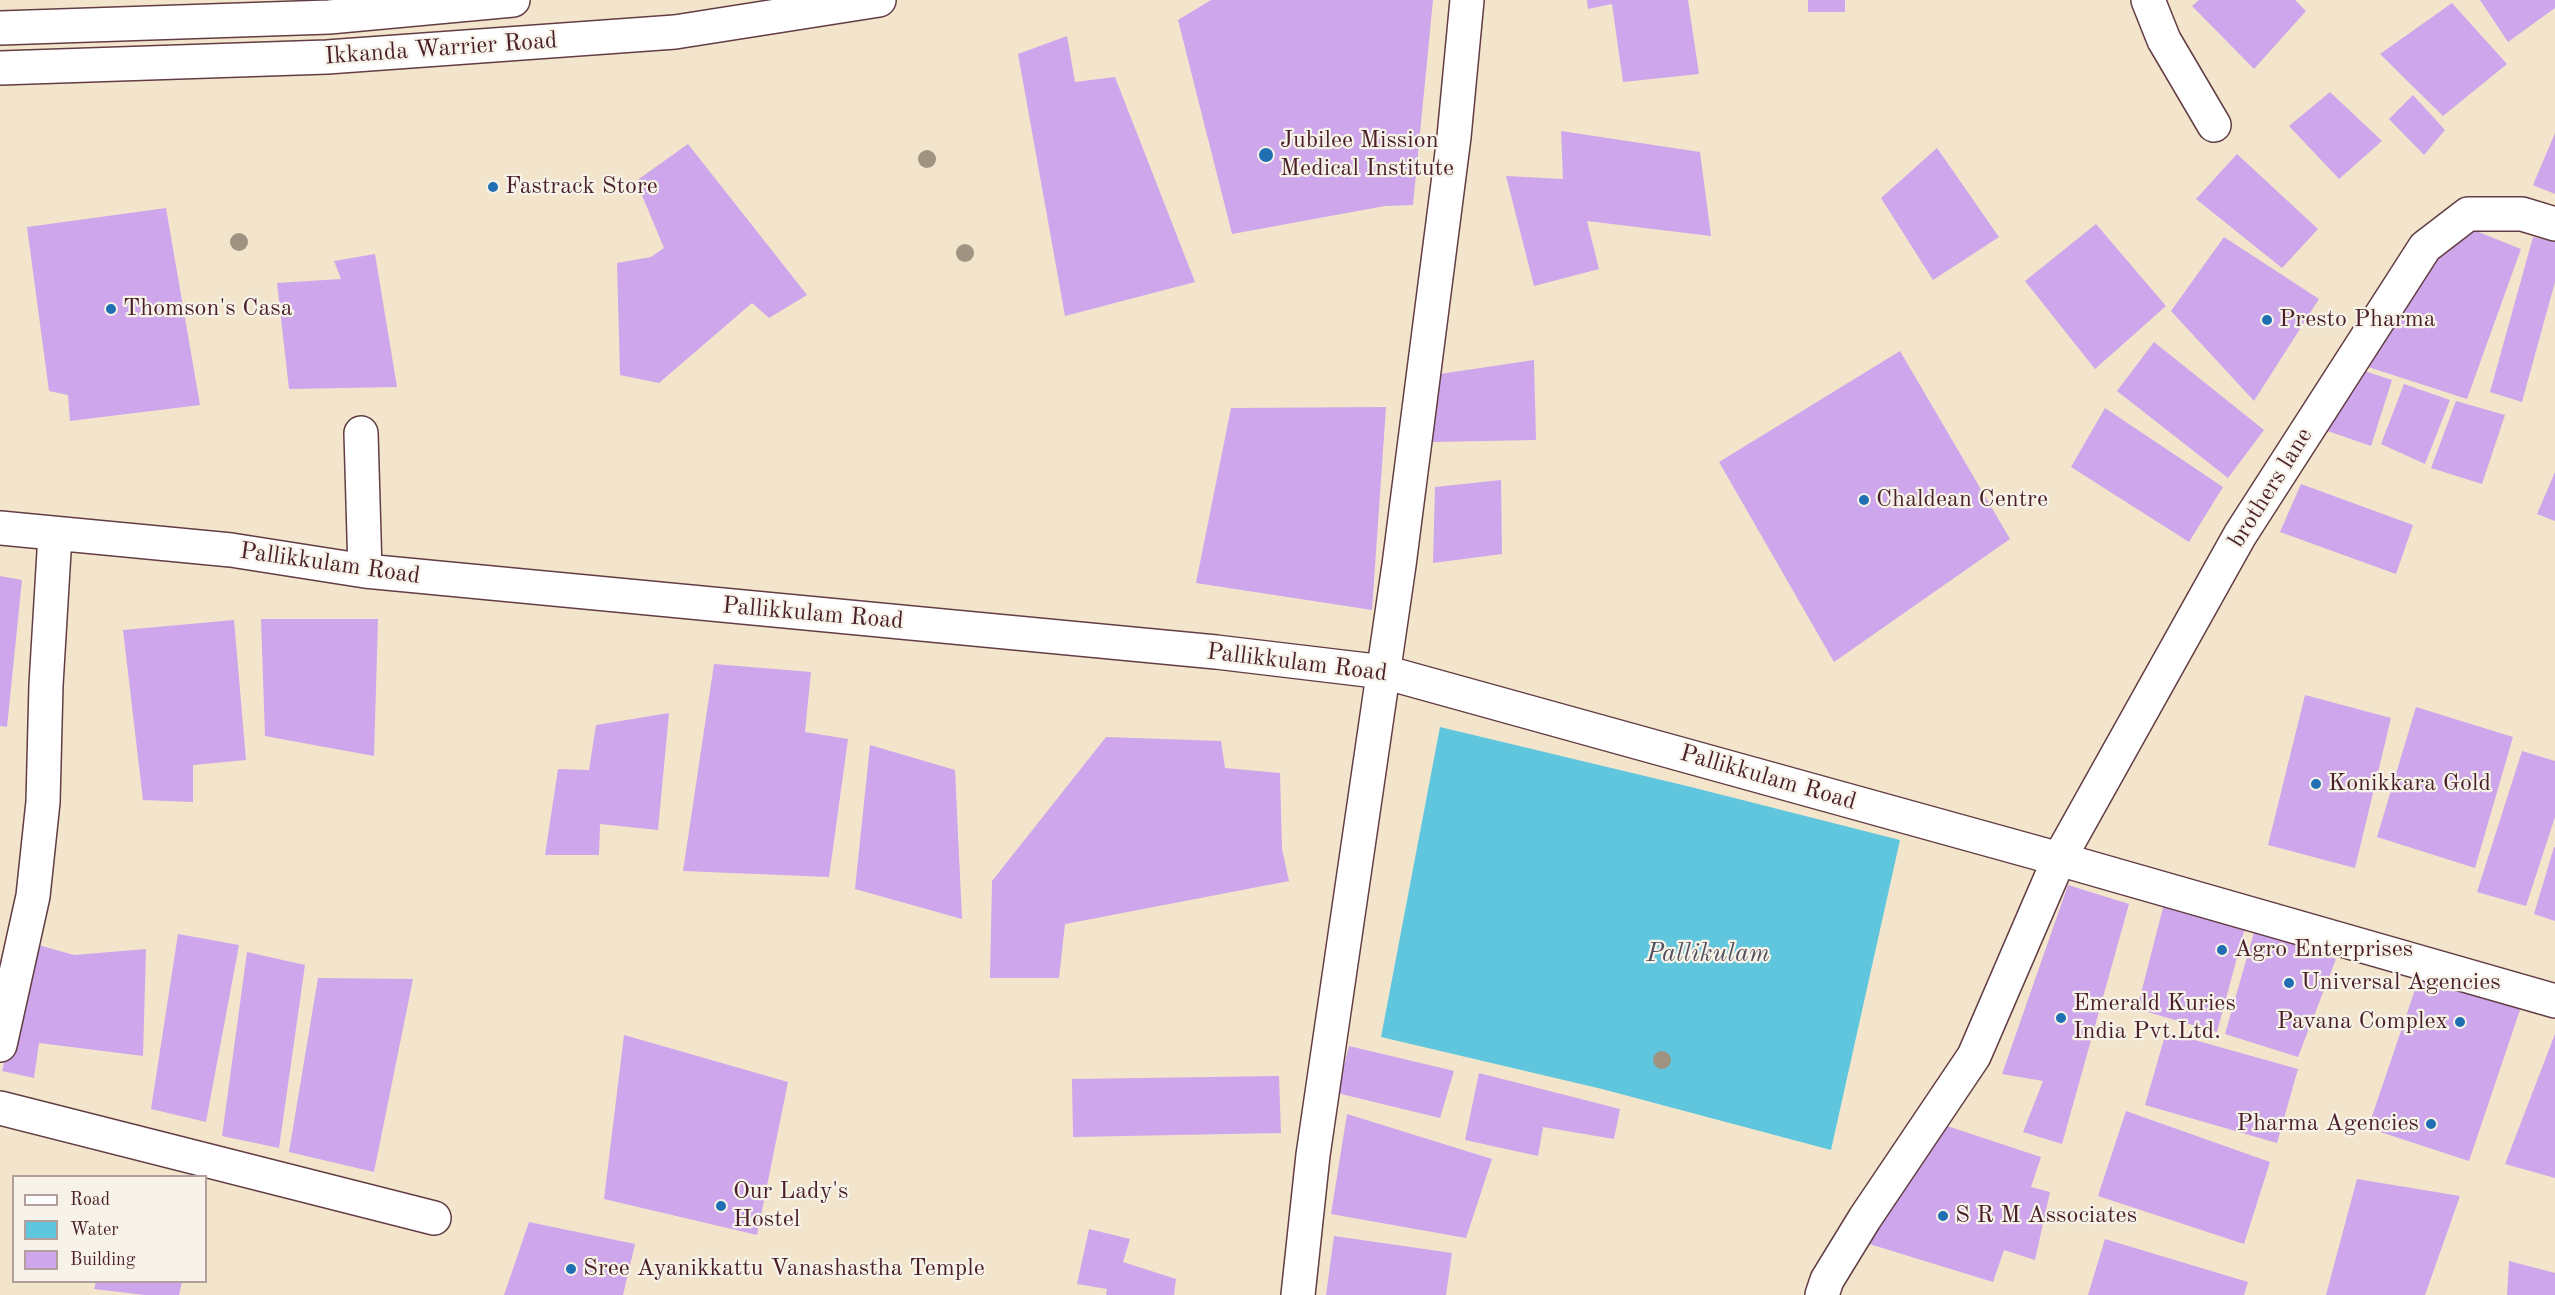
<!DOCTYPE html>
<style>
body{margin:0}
#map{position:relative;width:2555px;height:1295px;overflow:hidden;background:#f2e5cc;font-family:"Old Standard TT",serif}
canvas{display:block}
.legend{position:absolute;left:12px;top:1175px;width:195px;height:108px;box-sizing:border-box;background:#f7f3e8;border:2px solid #b29e9c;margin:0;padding:8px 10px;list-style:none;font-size:18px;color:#4a1f2b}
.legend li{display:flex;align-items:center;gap:12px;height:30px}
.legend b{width:30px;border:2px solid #b29e9c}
</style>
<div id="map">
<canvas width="2555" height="1295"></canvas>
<ul class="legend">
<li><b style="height:8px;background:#fff"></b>Road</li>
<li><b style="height:16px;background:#60c6de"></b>Water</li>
<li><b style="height:16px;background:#cea6eb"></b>Building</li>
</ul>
</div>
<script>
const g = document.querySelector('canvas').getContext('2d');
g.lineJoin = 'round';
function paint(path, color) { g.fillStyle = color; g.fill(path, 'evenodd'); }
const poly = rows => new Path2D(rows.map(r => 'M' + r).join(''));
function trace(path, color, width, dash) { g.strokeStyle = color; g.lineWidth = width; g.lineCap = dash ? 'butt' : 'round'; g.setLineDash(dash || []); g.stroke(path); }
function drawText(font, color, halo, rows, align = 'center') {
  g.font = font + ' "Old Standard TT",serif'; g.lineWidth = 4.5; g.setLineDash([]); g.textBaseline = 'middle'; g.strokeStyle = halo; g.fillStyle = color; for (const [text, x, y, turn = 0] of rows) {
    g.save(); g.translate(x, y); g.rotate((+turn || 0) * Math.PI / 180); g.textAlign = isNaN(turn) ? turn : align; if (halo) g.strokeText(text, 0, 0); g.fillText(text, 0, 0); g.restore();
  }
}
paint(poly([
 [1440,727,1691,787,1900,840,1831,1150,1602,1089,1381,1037]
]), '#60c6de');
paint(poly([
 [1211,0,1433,0,1413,205,1385,206,1232,234,1178,20],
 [1587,0,1688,0,1699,74,1623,82,1612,4,1588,9],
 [1808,0,1845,0,1845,12,1808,12],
 [2199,0,2295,0,2306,11,2254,69,2192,6],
 [2480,0,2555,0,2555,8,2508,42],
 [2452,3,2507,64,2443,116,2380,54],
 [1067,36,1075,82,1115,77,1195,282,1065,316,1018,54],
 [2330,92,2382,141,2339,179,2289,126],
 [2413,95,2445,130,2424,155,2389,119],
 [1561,131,1700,152,1711,236,1587,221,1599,269,1534,286,1506,176,1563,179],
 [2555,133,2555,194,2533,185],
 [688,144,807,295,769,318,752,303,659,383,620,375,617,263,651,257,664,248,636,181],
 [1937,148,1999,237,1933,280,1881,198],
 [2237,154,2318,229,2282,268,2196,199],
 [166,208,200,405,70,421,68,395,49,391,27,227],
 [2096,224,2166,306,2095,369,2025,281],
 [2461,225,2521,249,2467,399,2359,364],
 [2224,237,2319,299,2254,401,2171,311],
 [2533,237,2555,242,2555,282,2522,402,2490,392],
 [375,254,397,387,289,389,277,283,341,279,334,261],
 [2154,342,2264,430,2228,478,2117,391],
 [1900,351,2010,539,1834,662,1719,462],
 [1534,360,1536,440,1433,442,1433,375],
 [2355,368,2392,380,2371,446,2319,428],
 [2404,384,2450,400,2425,464,2381,444],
 [2456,401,2505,415,2482,484,2431,468],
 [1386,407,1372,610,1196,583,1231,408],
 [2105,408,2223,487,2189,542,2071,467],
 [2555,472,2555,521,2537,514],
 [1501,480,1502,554,1433,563,1435,487],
 [2301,484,2413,525,2396,574,2280,532],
 [0,576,22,580,7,727,0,726],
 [261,619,378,619,374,756,265,736],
 [234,620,246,760,193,765,193,802,143,800,123,630],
 [714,664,811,672,805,732,848,739,829,877,683,871],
 [2305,695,2391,718,2355,868,2268,845],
 [2416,707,2513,737,2475,868,2377,837],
 [669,713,658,830,600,824,599,855,545,855,558,769,589,770,596,725],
 [1106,737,1221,741,1225,768,1280,773,1282,849,1289,881,1065,924,1059,978,990,978,992,881],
 [870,745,955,770,962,919,855,889],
 [2522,751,2555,761,2555,817,2526,906,2477,892],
 [2554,847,2555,847,2555,921,2534,914],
 [2068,885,2129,904,2062,1144,2023,1132,2043,1081,2002,1074],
 [2165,900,2246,924,2217,1032,2137,1009],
 [2255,929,2336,959,2298,1057,2225,1034],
 [178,934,239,945,206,1122,151,1109],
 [35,944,74,955,146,949,143,1056,39,1043,34,1078,2,1071],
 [247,952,305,965,279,1148,222,1136],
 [318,978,413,979,374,1172,289,1152],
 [2419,978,2521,1007,2469,1161,2368,1128],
 [2166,1032,2298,1069,2277,1143,2145,1105],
 [2555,1034,2555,1178,2505,1164],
 [624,1035,788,1082,757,1235,604,1199],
 [1349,1046,1454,1071,1440,1118,1337,1093],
 [1479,1073,1620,1109,1614,1139,1543,1127,1538,1156,1465,1140],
 [1279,1076,1281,1133,1073,1137,1072,1079],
 [2126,1111,2270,1162,2244,1244,2098,1196],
 [1347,1114,1492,1159,1466,1238,1331,1214],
 [1941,1124,2041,1157,2031,1187,2050,1192,2035,1260,2004,1250,1993,1282,1866,1243],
 [2357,1179,2460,1196,2425,1295,2326,1295],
 [529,1222,635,1244,623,1295,504,1295],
 [1089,1229,1130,1239,1123,1262,1176,1279,1174,1295,1106,1295,1107,1289,1077,1284],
 [1334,1236,1452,1253,1446,1295,1326,1295],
 [2105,1239,2248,1282,2244,1295,2088,1295],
 [2509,1261,2555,1273,2555,1295,2507,1295],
 [96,1282,182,1282,179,1295,145,1295,94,1289]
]), '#cea6eb');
const minor = poly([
 [2148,0,2164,40,2214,125],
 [361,433,365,571],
 [0,528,231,550,365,571,1216,652,1384,672,2059,859,2555,1001],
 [0,1045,33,896,43,802,46,685,55,535],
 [0,1108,434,1218],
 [1298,1295,1313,1155,1399,565,1454,137,1467,0],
 [1822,1295,1827,1280,1865,1218,1974,1056,2059,859,2240,535,2425,247,2468,214,2522,214,2555,224]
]);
const major = poly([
 [0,28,329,17,513,0],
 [0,68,327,57,675,32,879,0]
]);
trace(minor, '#633d43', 36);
trace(major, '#633d43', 36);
trace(minor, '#fff', 33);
trace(major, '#fff', 33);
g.fillStyle = '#9f9481';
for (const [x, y] of [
 [927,159],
 [239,242],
 [965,253],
 [1662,1060]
]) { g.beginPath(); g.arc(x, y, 9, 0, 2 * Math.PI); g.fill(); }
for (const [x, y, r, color] of [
 [1266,155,8,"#1f6fb2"],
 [493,187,6,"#1f6fb2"],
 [111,309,6,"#1f6fb2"],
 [2267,320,6,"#1f6fb2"],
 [1864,500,6,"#1f6fb2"],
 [2316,784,6,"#1f6fb2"],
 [2222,950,6,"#1f6fb2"],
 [2289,983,6,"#1f6fb2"],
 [2061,1018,6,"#1f6fb2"],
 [2460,1022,6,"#1f6fb2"],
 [2431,1124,6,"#1f6fb2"],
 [721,1206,6,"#1f6fb2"],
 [1943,1216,6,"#1f6fb2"],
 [571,1269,6,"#1f6fb2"]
]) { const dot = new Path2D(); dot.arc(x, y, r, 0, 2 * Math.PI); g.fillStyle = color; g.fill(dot); trace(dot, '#f7f3e8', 2); }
drawText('24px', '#4a1f2b', '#f7f3e8', [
 ["Ikkanda Warrier Road",441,49,-4],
 ["brothers lane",2271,488,-58],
 ["Pallikkulam Road",330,564,8],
 ["Pallikkulam Road",813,614,5],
 ["Pallikkulam Road",1297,663,7],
 ["Pallikkulam Road",1768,778,16]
]);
drawText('24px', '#4a1f2b', '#f7f3e8', [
 ["Jubilee Mission",1280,141],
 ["Medical Institute",1280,169],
 ["Fastrack Store",505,187],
 ["Thomson's Casa",123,309],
 ["Presto Pharma",2279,320],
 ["Chaldean Centre",1876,500],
 ["Konikkara Gold",2328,784],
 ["Agro Enterprises",2234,950],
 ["Universal Agencies",2301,983],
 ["Emerald Kuries",2073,1004],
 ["India Pvt.Ltd.",2073,1032],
 ["Pavana Complex",2448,1022,"right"],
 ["Pharma Agencies",2419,1124,"right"],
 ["Our Lady's",733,1192],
 ["Hostel",733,1220],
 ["S R M Associates",1955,1216],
 ["Sree Ayanikkattu Vanashastha Temple",583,1269]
], 'left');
drawText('italic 26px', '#515161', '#f7f3e8', [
 ["Pallikulam",1708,954]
]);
</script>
